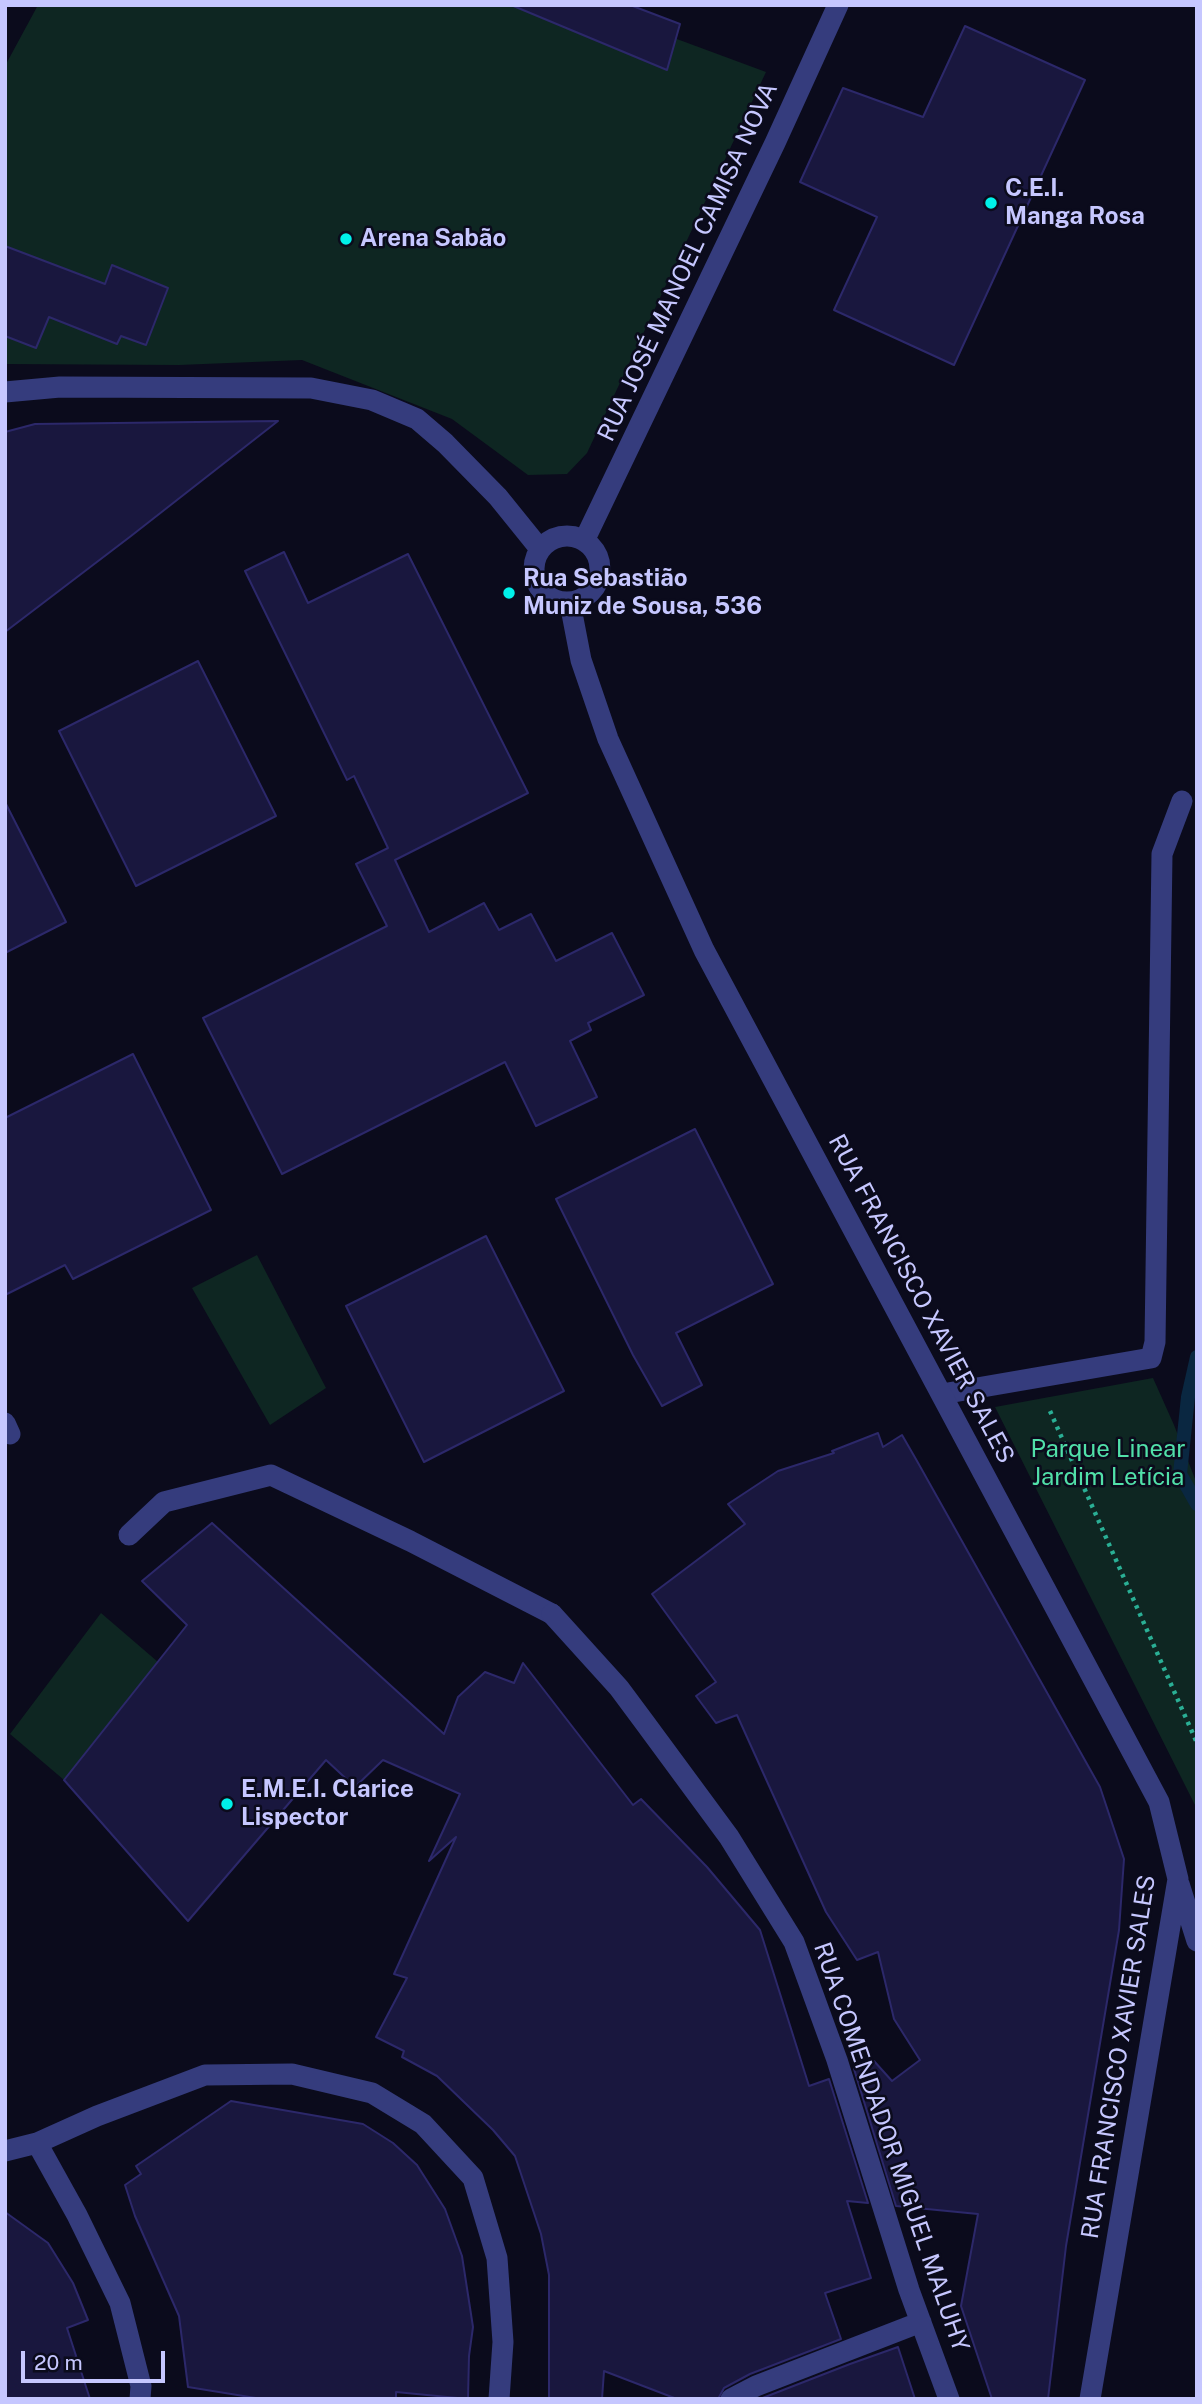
<!DOCTYPE html>
<meta charset="utf-8">
<style>
body{margin:0}
#map{position:relative;width:1202px;height:2404px;overflow:hidden;background:#0b0b1c;font-family:"Public Sans",sans-serif}
canvas{display:block}
.frame{position:absolute;inset:0;border:7px solid #c6c7ff;pointer-events:none}
.scale{position:absolute;left:21px;top:2351px;width:144px;height:32px;box-sizing:border-box;border:4px solid #c6c7ff;border-top:0;padding-left:9px;font-size:21px;line-height:24px;white-space:nowrap;color:#c6c7ff;-webkit-text-stroke:5px #0b0b1c;paint-order:stroke}
</style>
<div id="map">
<canvas width="1202" height="2404"></canvas>
<div class="frame"></div>
<div class="scale">20 m</div>
</div>
<script>
const g = document.querySelector('canvas').getContext('2d');
g.lineJoin = 'round';
function paint(path, color) { g.fillStyle = color; g.fill(path, 'evenodd'); }
const poly = rows => new Path2D(rows.map(r => 'M' + r).join(''));
function trace(path, color, width, dash) { g.strokeStyle = color; g.lineWidth = width; g.lineCap = dash ? 'butt' : 'round'; g.setLineDash(dash || []); g.stroke(path); }
function drawText(font, color, halo, rows, align = 'center') {
  g.font = font + ' "Public Sans",sans-serif'; g.lineWidth = 5; g.setLineDash([]); g.textBaseline = 'middle'; g.strokeStyle = halo; g.fillStyle = color; for (const [text, x, y, turn = 0] of rows) {
    g.save(); g.translate(x, y); g.rotate((+turn || 0) * Math.PI / 180); g.textAlign = isNaN(turn) ? turn : align; if (halo) g.strokeText(text, 0, 0); g.fillText(text, 0, 0); g.restore();
  }
}
paint(poly([
 [38,5,585,5,766,72,587,453,567,474,528,475,452,419,302,360,179,365,5,364,5,66],
 [257,1255,326,1388,270,1425,192,1288],
 [1153,1378,1174,1425,1197,1484,1197,1809,995,1407],
 [101,1613,158,1662,64,1780,10,1734]
]), '#0e2622');
trace(poly([
 [1197,1357,1188,1397,1180,1474,1197,1504]
]), '#0a2741', 14);
const building = poly([
 [511,5,630,5,680,24,667,70,511,5],
 [965,26,1085,80,954,365,834,310,877,217,800,182,843,88,923,117,965,26],
 [5,246,105,284,112,265,168,288,146,345,121,336,117,344,49,317,36,348,5,336,5,246],
 [278,421,131,536,5,632,5,432,35,424,278,421],
 [284,552,308,603,408,554,528,793,395,860,429,932,484,903,499,930,531,914,556,961,612,933,644,995,588,1023,591,1030,570,1041,597,1097,536,1126,505,1062,282,1174,203,1018,387,926,356,864,388,848,354,776,347,780,245,571,284,552],
 [198,661,276,816,136,886,59,731,198,661],
 [5,802,66,922,5,953,5,802],
 [133,1054,211,1210,73,1279,65,1265,5,1295,5,1118,133,1054],
 [695,1129,773,1284,676,1333,702,1385,662,1406,633,1355,556,1199,695,1129],
 [486,1236,564,1391,424,1462,346,1306,486,1236],
 [878,1433,883,1447,902,1435,917,1461,1100,1787,1124,1859,1119,1930,1066,2246,1048,2399,992,2399,961,2306,978,2214,896,2206,854,2069,874,2061,892,2081,920,2060,894,2019,878,1952,857,1960,826,1912,737,1715,716,1723,696,1696,716,1682,652,1594,745,1524,728,1504,778,1471,834,1453,832,1451,878,1433],
 [212,1523,444,1734,458,1697,485,1672,514,1683,523,1663,633,1805,641,1799,707,1867,760,1930,809,2086,829,2079,868,2203,847,2201,871,2278,825,2293,841,2339,750,2374,724,2388,718,2399,677,2399,604,2371,602,2399,549,2399,549,2275,541,2234,515,2156,493,2130,437,2076,402,2057,404,2051,376,2037,407,1978,394,1974,456,1837,429,1861,460,1794,383,1760,355,1787,326,1760,188,1921,64,1780,187,1625,142,1581,212,1523],
 [231,2101,363,2124,393,2143,417,2165,445,2209,462,2256,473,2327,469,2356,468,2399,396,2392,396,2399,262,2399,188,2387,179,2316,135,2216,125,2185,141,2174,136,2166,231,2101],
 [5,2212,48,2243,73,2283,88,2320,67,2328,90,2399,5,2399,5,2212],
 [898,2347,915,2399,760,2399,850,2364,898,2347]
]);
paint(building, '#19173e');
trace(building, '#2c286a', 2);
trace(poly([
 [1050,1411,1197,1743]
]), '#2aaf95', 4.5, [3.5, 5]);
trace(poly([
 [942,1394,1151,1358,1155,1342,1162,854,1182,801],
 [129,1535,164,1502,271,1475,410,1541,552,1614]
]), '#353c7d', 21);
trace(poly([
 [5,392,60,387,311,388,372,400,417,419,445,443,498,497,540,549],
 '534 569a33 33 0 1 1 66 0a33 33 0 1 1-66 0Z',
 [584,541,775,143,838,5],
 [570,603,581,660,608,739,704,950,1159,1802,1178,1879,1090,2399],
 [5,1423,10,1434],
 [552,1614,619,1688,645,1723,729,1837,794,1942,837,2060,909,2290,949,2399],
 [1179,1884,1197,1941],
 [37,2143,77,2215,120,2303,141,2386,140,2399],
 [5,2151,37,2143,97,2116,205,2075,292,2074,372,2093,423,2124,473,2178,497,2258,503,2342,499,2399],
 [731,2399,756,2386,921,2322]
]), '#353c7d', 21);
for (const [x, y, r, color] of [
 [991,203,7,"#00f1e9"],
 [346,239,7,"#00f1e9"],
 [509,593,7,"#00f1e9"],
 [227,1804,7,"#00f1e9"]
]) { const dot = new Path2D(); dot.arc(x, y, r, 0, 2 * Math.PI); g.fillStyle = color; g.fill(dot); trace(dot, '#0b0b1c', 2.5); }
drawText('bold 24px', '#c6c7ff', '#0b0b1c', [
 ["C.E.I.",1005,189],
 ["Manga Rosa",1005,217],
 ["Arena Sabão",360,239],
 ["Rua Sebastião",523,579],
 ["Muniz de Sousa, 536",523,607],
 ["E.M.E.I. Clarice",241,1790],
 ["Lispector",241,1818]
], 'left');
drawText('24px', '#c6c7ff', '#0b0b1c', [
 ["RUA JOSÉ MANOEL CAMISA NOVA",688,262,-65],
 ["RUA FRANCISCO XAVIER SALES",921,1299,62],
 ["RUA FRANCISCO XAVIER SALES",1119,2057,-81],
 ["RUA COMENDADOR MIGUEL MALUHY",891,2147,71]
]);
drawText('24px', '#51e0a9', '#0b0b1c', [
 ["Parque Linear",1108,1450],
 ["Jardim Letícia",1108,1478]
]);
</script>
